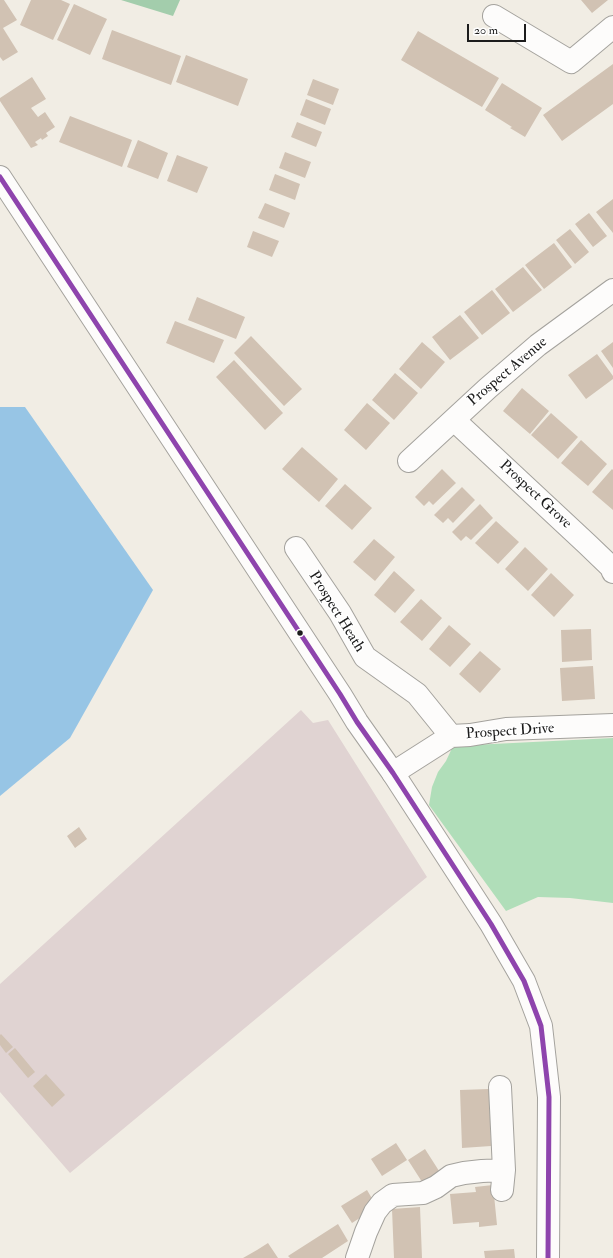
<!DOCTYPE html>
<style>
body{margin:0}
#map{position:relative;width:613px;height:1258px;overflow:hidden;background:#f1ede4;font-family:"IM FELL Double Pica",serif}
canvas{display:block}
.scale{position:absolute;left:467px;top:24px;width:59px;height:18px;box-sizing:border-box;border:2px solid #1c1c1c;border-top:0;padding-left:5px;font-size:12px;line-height:14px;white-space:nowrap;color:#1c1c1c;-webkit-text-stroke:3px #fff;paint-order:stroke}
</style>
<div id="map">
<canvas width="613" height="1258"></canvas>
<div class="scale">20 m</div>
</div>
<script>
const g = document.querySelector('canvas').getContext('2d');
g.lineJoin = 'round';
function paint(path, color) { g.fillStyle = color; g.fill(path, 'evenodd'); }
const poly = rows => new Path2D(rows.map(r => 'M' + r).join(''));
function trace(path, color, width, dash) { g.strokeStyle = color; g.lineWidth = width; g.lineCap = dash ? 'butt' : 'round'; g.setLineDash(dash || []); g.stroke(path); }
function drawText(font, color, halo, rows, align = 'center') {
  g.font = font + ' "IM FELL Double Pica",serif'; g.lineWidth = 3; g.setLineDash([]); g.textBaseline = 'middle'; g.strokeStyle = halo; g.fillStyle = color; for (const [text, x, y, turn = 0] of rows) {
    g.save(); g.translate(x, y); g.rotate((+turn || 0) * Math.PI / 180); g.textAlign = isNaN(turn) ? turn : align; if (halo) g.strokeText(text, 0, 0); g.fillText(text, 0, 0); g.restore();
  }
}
paint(poly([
 [301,710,313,723,328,720,427,877,70,1173,0,1092,0,984]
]), '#e0d3d2');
paint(poly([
 [613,738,613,903,570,898,538,897,506,911,429,805,432,787,438,772,446,761,453,746]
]), '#b0deb9');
paint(poly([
 [121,0,180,0,173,16]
]), '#a3cdac');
paint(poly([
 [0,407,25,407,153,590,70,738,0,796]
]), '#97c5e5');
paint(poly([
 [0,0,4,0,17,20,3,28,18,52,3,61,0,57],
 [31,0,61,0,70,4,53,40,20,25],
 [581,0,608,0,592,13],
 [74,4,107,19,90,55,57,40],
 [112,30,181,56,171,85,102,59],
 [418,31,499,78,482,107,401,60],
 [186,55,248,79,238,106,176,82],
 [613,64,613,104,562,141,543,115],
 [32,77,46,99,31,108,38,117,45,112,55,127,46,133,48,136,42,140,41,138,35,142,38,145,31,148,0,101,0,98],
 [313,79,339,89,333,105,307,95],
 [502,83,542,108,525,137,510,128,512,127,485,110],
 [306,99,331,109,325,125,300,115],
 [70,116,132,140,122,167,59,142],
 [297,122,322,132,316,147,291,137],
 [138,140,168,153,158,179,127,167],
 [285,152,311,162,305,178,279,168],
 [177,155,208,167,197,193,167,181],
 [275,174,300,184,295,200,269,190],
 [613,199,613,233,596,212],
 [265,203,290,213,284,228,258,218],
 [589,213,607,236,593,247,575,224],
 [570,229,589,252,575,264,556,240],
 [253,231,279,241,272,257,247,247],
 [554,243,572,267,544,289,525,265],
 [523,267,542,290,513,312,495,289],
 [492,290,510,313,482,335,464,312],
 [197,297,245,317,236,339,188,320],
 [460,315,479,338,450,360,432,337],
 [175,321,224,340,214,363,166,343],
 [251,336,302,389,284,406,234,353],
 [422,342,445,362,421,389,399,369],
 [613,342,613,368,601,351],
 [597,354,613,376,613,379,586,399,568,375],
 [234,360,283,413,265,430,216,377],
 [395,373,418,393,394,420,372,400],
 [522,388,549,411,530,434,503,411],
 [367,403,390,423,366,450,344,430],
 [551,413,578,437,558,459,531,435],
 [581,440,607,464,588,486,561,463],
 [302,447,338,479,319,502,282,469],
 [442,469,456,483,433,505,429,501,424,506,415,497],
 [612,469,613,470,613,510,592,492],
 [345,484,372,508,352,530,325,506],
 [462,487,475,500,453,523,448,518,443,523,434,515],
 [480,504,493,518,471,540,466,536,461,541,452,532],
 [496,521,519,542,498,564,475,543],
 [374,539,395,557,375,581,353,562],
 [525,547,548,569,528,591,505,569],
 [394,571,415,590,395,613,374,595],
 [551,573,574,595,554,617,531,595],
 [421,599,442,618,422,641,400,622],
 [449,625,471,644,450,667,429,649],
 [591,629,592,660,562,662,561,630],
 [480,651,501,669,480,693,459,674],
 [593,666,595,699,562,701,560,668],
 [79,827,87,839,75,848,67,836],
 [1,1034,13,1047,6,1053,0,1045,0,1035],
 [15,1048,35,1072,28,1078,8,1054],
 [46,1074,65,1095,52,1107,33,1086],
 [489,1089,491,1146,462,1148,460,1090],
 [396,1143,407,1160,382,1176,371,1159],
 [425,1149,441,1174,424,1185,408,1160],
 [493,1185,497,1225,479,1227,479,1222,453,1224,450,1194,476,1192,475,1187],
 [367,1190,377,1207,352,1223,341,1206],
 [420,1207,422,1258,394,1258,392,1209],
 [338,1224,348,1241,322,1258,290,1258,288,1256],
 [268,1243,278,1258,243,1258,257,1250],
 [514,1249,515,1258,485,1258,484,1251]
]), '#d1c2b3');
const minor = poly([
 [494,16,571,62,613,27],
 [454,420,587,544,611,567,613,572],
 [409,461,488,388,538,345,613,290],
 [296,548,340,613,365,657,417,694,451,736],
 [393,773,451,736,470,735,506,729,613,725],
 [500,1087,504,1170,502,1190],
 [357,1258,366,1232,375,1212,382,1203,393,1195,423,1193,436,1187,451,1176,464,1173,482,1171,504,1170]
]);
const secondary = poly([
 [0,177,340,694,357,722,393,773,491,924,524,981,541,1026,549,1097,548,1258]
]);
trace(minor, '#a4a29d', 24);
trace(secondary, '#a4a29d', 24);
trace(minor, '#fdfcfb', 22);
trace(secondary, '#fdfcfb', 22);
trace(poly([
 [0,177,340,694,357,722,393,773,491,924,524,981,541,1026,549,1097,548,1258]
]), '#8e44ad', 5);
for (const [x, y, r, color] of [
 [300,633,3.5,"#1c1c1c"]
]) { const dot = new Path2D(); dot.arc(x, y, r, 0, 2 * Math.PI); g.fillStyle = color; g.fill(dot); trace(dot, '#fff', 1.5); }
drawText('15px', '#1c1c1c', '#fff', [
 ["Prospect Avenue",508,372,-40],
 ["Prospect Grove",535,495,43],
 ["Prospect Heath",336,612,58],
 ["Prospect Drive",510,732,-4]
]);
</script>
